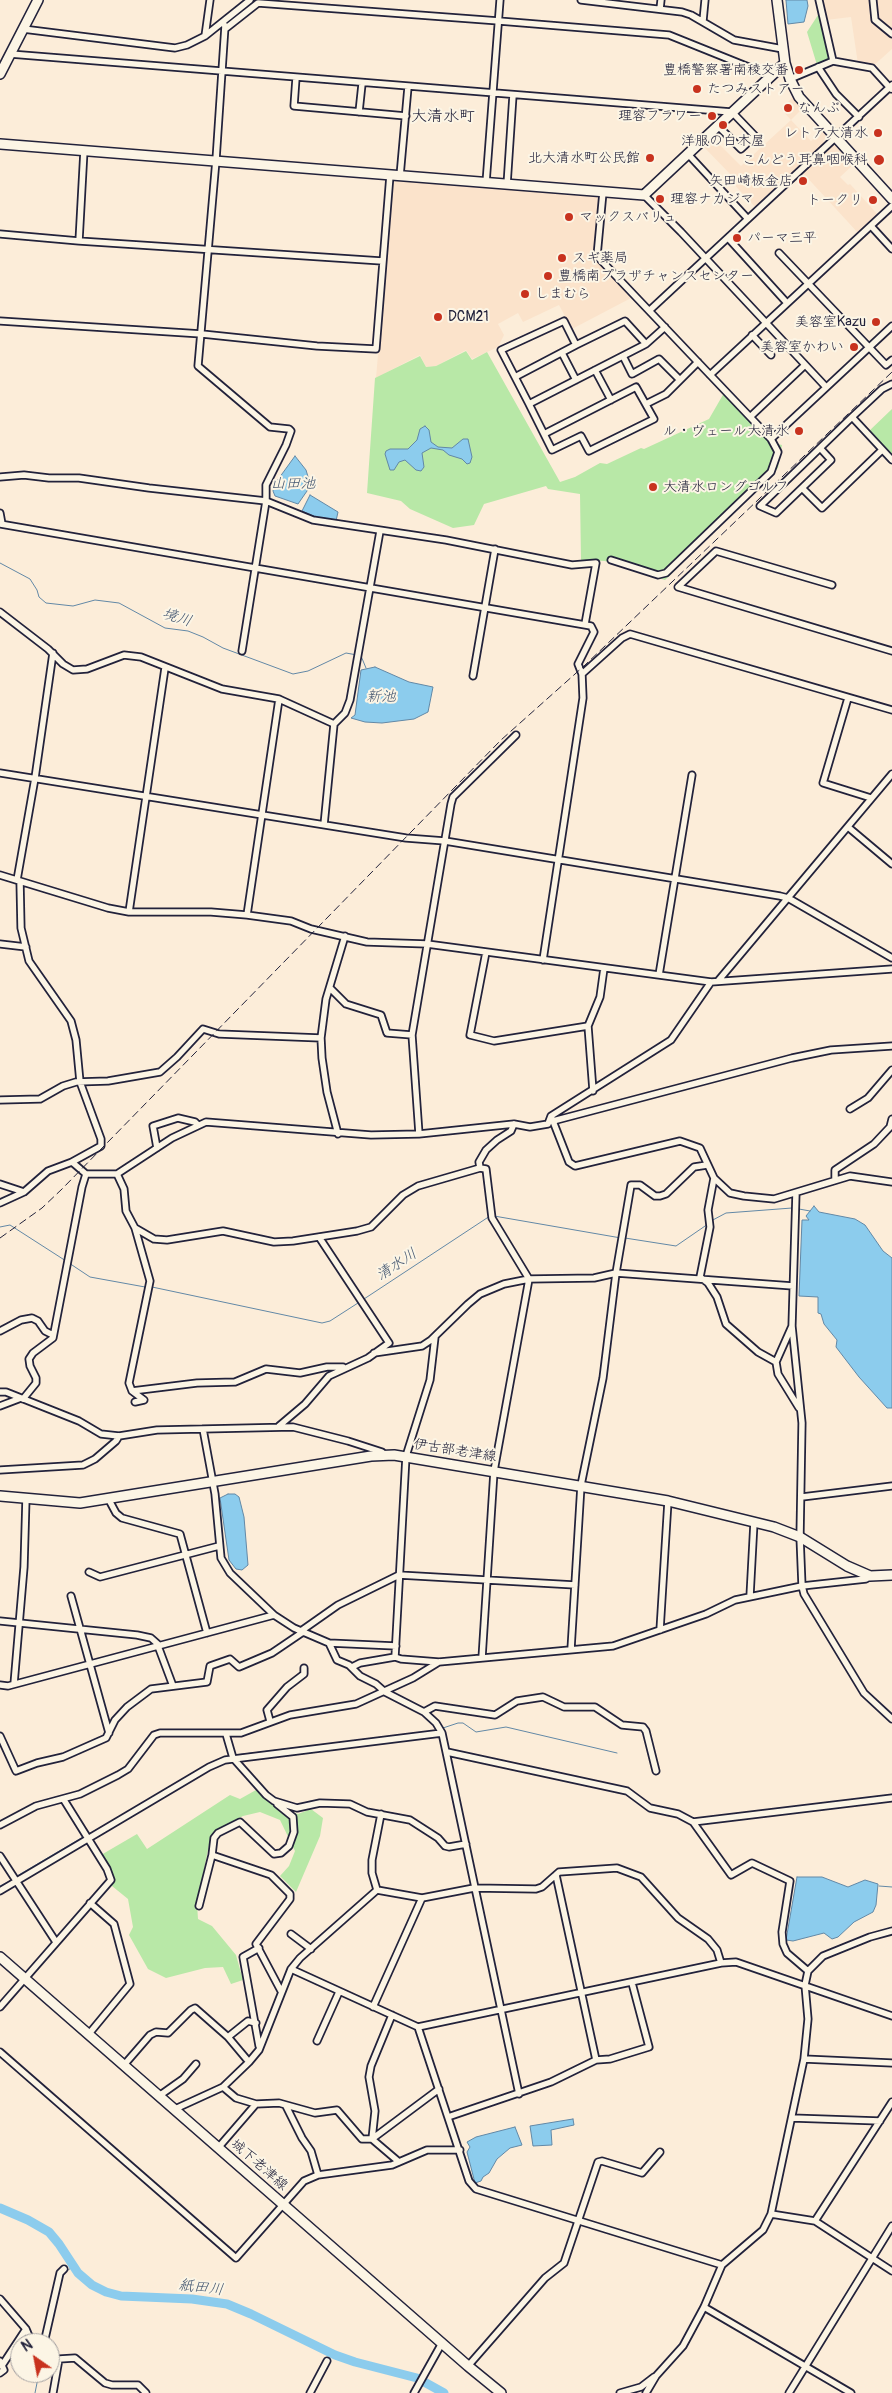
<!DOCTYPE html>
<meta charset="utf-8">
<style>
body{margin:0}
#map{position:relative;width:892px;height:2393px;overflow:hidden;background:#fcedd9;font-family:Pangolin,sans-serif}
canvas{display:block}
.north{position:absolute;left:10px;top:2333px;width:50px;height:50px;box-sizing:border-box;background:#fcf5e5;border:1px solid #a5a1a1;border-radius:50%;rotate:327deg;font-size:14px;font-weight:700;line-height:20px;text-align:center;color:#22223b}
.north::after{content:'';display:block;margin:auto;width:18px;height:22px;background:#c8321e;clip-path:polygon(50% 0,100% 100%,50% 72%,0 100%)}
</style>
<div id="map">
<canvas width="892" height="2393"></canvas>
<div class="north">N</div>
</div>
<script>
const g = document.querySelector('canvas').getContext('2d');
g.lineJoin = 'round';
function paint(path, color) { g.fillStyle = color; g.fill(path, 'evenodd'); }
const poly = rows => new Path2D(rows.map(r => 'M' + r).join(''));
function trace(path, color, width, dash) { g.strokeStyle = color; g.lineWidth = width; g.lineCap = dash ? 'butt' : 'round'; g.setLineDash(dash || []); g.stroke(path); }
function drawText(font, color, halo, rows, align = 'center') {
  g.font = font + ' Pangolin,"Klee One",sans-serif'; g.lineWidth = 4; g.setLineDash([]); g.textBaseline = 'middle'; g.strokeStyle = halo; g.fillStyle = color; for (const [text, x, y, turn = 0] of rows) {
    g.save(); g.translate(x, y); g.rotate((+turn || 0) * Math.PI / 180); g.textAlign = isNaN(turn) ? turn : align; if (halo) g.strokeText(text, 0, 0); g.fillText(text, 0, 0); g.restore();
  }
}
paint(poly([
 [822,0,871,0,874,23,892,39,892,49,872,67,858,64,851,17,826,20],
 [876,0,892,0,892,31,878,19],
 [793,97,802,109,791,120,811,141,822,131,827,137,823,141,827,145,757,209,728,178,731,175,701,144,710,135,741,166,791,120,781,109],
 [833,143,853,165,840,177,848,185,850,184,879,216,859,234,802,172],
 [393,180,599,195,593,255,633,297,572,329,559,305,523,322,518,313,498,324,504,335,498,347,472,359,466,350,436,366,426,367,420,355,376,378]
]), '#fbe3cb');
paint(poly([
 [818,15,822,20,830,59,817,65,807,32],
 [466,351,472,360,487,352,560,482,575,477,600,463,607,464,641,448,644,449,709,419,724,393,769,442,782,445,778,468,665,580,605,561,581,560,580,494,548,489,546,486,484,504,474,525,453,528,410,509,401,501,367,493,375,378,420,356,426,367,436,366],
 [892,409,892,457,868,432],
 [256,1790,273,1805,298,1814,311,1809,323,1818,320,1836,296,1892,280,1876,289,1866,295,1851,280,1820,260,1812,243,1816,220,1828,211,1835,197,1904,198,1919,212,1926,236,1955,243,1980,231,1984,223,1967,205,1968,166,1978,148,1969,129,1935,133,1927,128,1899,112,1886,111,1871,101,1855,137,1834,147,1849,230,1795,240,1799]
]), '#b8e8a7');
const water = poly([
 [786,0,807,0,808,6,804,22,788,24,786,0],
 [425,426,429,430,431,442,438,447,452,448,463,439,468,439,472,457,470,463,467,464,462,459,449,455,443,450,431,448,422,453,424,467,421,471,416,470,405,460,399,462,394,470,390,470,385,454,386,451,390,449,408,449,417,440,420,429,425,426],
 [295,456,306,470,309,480,307,491,298,504,275,496,273,491,274,485,295,456],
 [310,495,338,512,336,521,318,518,302,511,310,495],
 [375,667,409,682,433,687,428,712,414,719,382,723,365,722,351,718,355,715,361,670,375,667],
 [814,1206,819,1212,855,1219,865,1225,883,1251,892,1258,892,1408,887,1408,859,1377,836,1347,837,1340,824,1324,821,1314,818,1313,818,1297,799,1296,802,1220,809,1220,806,1216,814,1206],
 [228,1494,235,1494,239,1497,244,1517,248,1565,242,1570,236,1569,229,1560,220,1498,228,1494],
 [797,1877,822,1877,848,1887,865,1880,878,1884,876,1905,873,1912,854,1922,838,1937,832,1939,824,1933,793,1941,786,1940,797,1877],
 [573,2119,574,2125,551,2130,552,2145,533,2146,530,2126,573,2119],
 [515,2127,522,2145,510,2148,497,2159,489,2173,483,2177,481,2181,475,2183,467,2152,470,2147,467,2142,476,2137,515,2127]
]);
paint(water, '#8ccced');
trace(water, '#6288a6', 1);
trace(poly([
 [0,563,30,579,37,590,39,597,46,603,73,606,95,600,119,603,165,628,188,631,203,637,223,648,293,674,308,671,346,653,357,655],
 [361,656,366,668],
 [799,1209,810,1211],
 [494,1216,621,1238],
 [711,1221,726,1213,792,1208],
 [0,1227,10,1225,66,1261],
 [625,1238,676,1246,708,1224],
 [69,1263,90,1277,145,1287],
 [152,1287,322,1323,330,1321,358,1303],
 [364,1299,490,1216],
 [443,1728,458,1723,463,1723,476,1732,506,1727,617,1753],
 [235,1755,437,1731],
 [89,1834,162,1792],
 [17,1876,83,1837],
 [0,1886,12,1880],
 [879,1886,892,1887],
 [67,2271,72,2267],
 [47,2343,48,2336],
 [35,2393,39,2373]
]), '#6288a6', 1);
trace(poly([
 [0,2208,28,2220,49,2232,59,2244,78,2273,92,2285,106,2292,121,2296,192,2299,227,2304,251,2314,335,2355,355,2362,417,2378,444,2393]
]), '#8ccced', 9);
const street = poly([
 [581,0,682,12,691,15,734,40,783,49],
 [819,0,833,61],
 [873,0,875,20,892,34],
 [660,9,661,0],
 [703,21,705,0],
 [223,23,225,26,216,160,198,366,270,427,289,429,291,431,286,445,266,485,266,501,242,651],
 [23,29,175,48,187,45,205,36,250,0],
 [225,29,258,3,499,21,669,35,771,76],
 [205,36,210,0],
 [10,54,732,112,755,136,741,149,717,125],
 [818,67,836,94,859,117],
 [296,78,294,106,406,116],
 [790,79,833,61,872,68,891,89],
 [359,112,362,84],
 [687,153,748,219],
 [400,176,408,87],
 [486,183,500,0],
 [507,185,513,95],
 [603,192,597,256,771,439,892,326],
 [644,195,681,232,826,387],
 [871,226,892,249],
 [0,234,79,241,382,261],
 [728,238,787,303],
 [79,241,84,150],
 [779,253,886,365,892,360],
 [650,310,892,85],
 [0,321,202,334,317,346,376,349,390,175],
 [752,335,771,355],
 [646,344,625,321,576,345,564,321,501,350,529,404,646,344,665,327],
 [562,353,576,380],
 [623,356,632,374,659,359,680,380,698,362],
 [595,370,611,400],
 [710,375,892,206],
 [515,377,576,345],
 [529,404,552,450,581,436,589,451,654,419,636,387,544,434],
 [646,404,666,394,680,380],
 [750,417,805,365],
 [852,417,892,460],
 [820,448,831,460,776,513,760,506,820,448,852,417,882,389,892,384],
 [0,477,24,475,49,478,79,478,149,488,266,501,313,520,446,540,572,565,596,563,585,624],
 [802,488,822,508,882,450],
 [0,513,2,524],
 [0,524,591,626,594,632,578,664,582,674,583,698,543,960],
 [611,560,658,575,666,573,771,472,778,452,771,439],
 [832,585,716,551,678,587,892,651],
 [0,612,48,649,63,664,73,670,87,669,124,655,141,657,222,689,279,699,334,724],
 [582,674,622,638,630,634,892,710],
 [473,676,495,549],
 [848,698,823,783,871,798],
 [0,773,406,838,445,841,780,896,788,898,892,958],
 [324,825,334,724,345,713,350,700,380,531],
 [848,827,892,864],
 [0,875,108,908,129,912,211,912,247,915,291,921,311,929,367,942,427,944,711,982,892,969],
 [17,880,35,778,53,653],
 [129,912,165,668],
 [247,915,279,699],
 [0,944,26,947],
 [486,952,470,1035,494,1041,588,1026],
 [659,975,692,775],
 [718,981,892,774],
 [330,988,346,1004,381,1015,387,1033,412,1035],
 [593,1091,588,1026,600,997,604,968],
 [0,1100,40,1099,63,1086,76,1082,108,1081,160,1072,177,1057,203,1029,219,1034,321,1038],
 [850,1109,868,1098,892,1070],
 [551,1116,569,1162,575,1166,680,1141,700,1148,714,1178,730,1193,744,1196,774,1199,850,1176,892,1182],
 [553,1121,792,1058,831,1050,892,1046],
 [338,1134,327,1092,322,1058,321,1038,326,999,345,936],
 [419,1134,412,1035,451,804,453,797,516,735],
 [157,1148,153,1126,178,1118,195,1122,198,1125],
 [72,1162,86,1174],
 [480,1168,479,1162,486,1150,497,1140,511,1131,514,1124],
 [86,1174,117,1174,172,1138,206,1122,371,1135,419,1134,514,1124,530,1127,548,1124,551,1116,671,1040,711,982],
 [117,1174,124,1189,126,1211,135,1228,150,1281,129,1383,132,1391,144,1400,135,1402],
 [835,1180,835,1170,874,1144,890,1127,892,1119],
 [0,1184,24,1192],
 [796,1193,792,1326,802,1423,800,1537,802,1586,804,1594,864,1693,892,1719],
 [0,1203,24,1192,48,1171,72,1162,101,1146,101,1139,80,1082,76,1040,71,1021,29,961,21,928,20,881],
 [135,1228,154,1239,167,1240,223,1231,274,1242,293,1241,357,1231,371,1227,403,1195,418,1186,480,1168,486,1169,492,1218,529,1279,494,1471,482,1658],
 [700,1277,708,1283,717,1297,726,1324,758,1352,776,1362,778,1374,799,1408],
 [700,1277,710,1227,708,1210,714,1178],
 [0,1331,21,1320,32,1318,38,1321,45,1331,53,1335],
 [435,1337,430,1380,406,1456,395,1657,401,1659,439,1662,613,1646,706,1614,735,1600,802,1586,866,1579,870,1576],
 [374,1353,422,1346,431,1340,468,1304,480,1294,504,1284,529,1279,594,1278,616,1273,793,1286],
 [776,1362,792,1326],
 [132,1391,197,1383,235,1382,266,1369,300,1373,327,1367,343,1367],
 [0,1392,6,1392,79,1421,101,1434,119,1436,157,1430,293,1427,348,1441,382,1452],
 [23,1399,36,1383,36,1378,30,1366,29,1359,33,1353,53,1338,82,1187,86,1174],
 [0,1406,21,1398],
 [279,1426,305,1404,329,1376,368,1358,389,1343,319,1237],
 [203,1429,215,1494,221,1558,230,1573,274,1615,294,1628,329,1643,337,1660,349,1665,360,1676,376,1684,385,1692,424,1712,436,1723,442,1733,519,2094],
 [0,1470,83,1465,95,1459,116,1441,119,1436],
 [802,1497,892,1486],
 [109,1500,116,1513,122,1518,180,1534,207,1633],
 [89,1572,100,1577,219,1546],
 [71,1596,109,1733],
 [750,1596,754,1522],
 [0,1621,137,1635,151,1638,160,1646],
 [660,1630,668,1501],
 [301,1631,338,1605,399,1575,575,1585],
 [329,1643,396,1646],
 [158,1646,173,1686],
 [571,1649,581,1485,603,1378,616,1273,631,1185,640,1185,655,1196,660,1196,666,1194,694,1167,707,1165],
 [352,1667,360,1663,395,1657],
 [14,1684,24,1567,26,1498],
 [0,1685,8,1686,274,1615],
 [424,1712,435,1706,495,1715,517,1701,543,1697,564,1707,595,1707,622,1725,643,1727,646,1731,656,1771],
 [270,1721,267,1710,287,1687,304,1674,304,1668],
 [226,1734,233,1758,266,1795,274,1801,297,1808,320,1803,350,1804,367,1812,410,1820,438,1838,445,1846,449,1847,466,1844],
 [0,1736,16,1771,37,1763,63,1757,106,1738,115,1720,127,1707,151,1689,207,1682,210,1666,230,1659,239,1667,272,1653,303,1632],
 [447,1752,627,1791,650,1808,678,1814,693,1822,892,1798],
 [693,1822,731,1875,752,1863,790,1881,782,1932,783,1944,787,1953,808,1971],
 [0,1825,36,1806,80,1794,118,1775,128,1769,154,1735,160,1733,241,1733,290,1715,356,1704,413,1678,439,1662],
 [212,1855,214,1838,218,1833,240,1822,274,1854,281,1853,289,1846,294,1832,293,1817,277,1804],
 [0,1856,56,1942],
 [556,1875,596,2060],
 [377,1890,372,1873,372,1860,381,1814],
 [0,1891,209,1767,225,1760,442,1733],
 [199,1906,212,1855,271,1875,290,1894,290,1899,256,1944,281,1991],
 [291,1934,311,1949],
 [291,1969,418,2027,721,1963,736,1962,892,2016],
 [0,2007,111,1880,107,1869,64,1800],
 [373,2007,422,1898],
 [418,2027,469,2181,476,2189,722,2265],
 [88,2035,130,1984,114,1924,90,1903],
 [228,2037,248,2021,256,2023],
 [317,2041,339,1992],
 [259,2046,243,1957,259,1948],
 [0,2052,236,2258,304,2181,318,2175,392,2165,427,2150,460,2150],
 [804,2059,892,2063],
 [124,2065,150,2035,156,2032,168,2033,191,2010,195,2008,228,2037,249,2062],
 [223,2087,236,2098,256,2104,279,2103,315,2113,337,2110,362,2139,372,2139,439,2089],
 [159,2096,183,2079,196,2064],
 [286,2106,302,2138,311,2151,318,2175],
 [175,2109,223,2087,249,2062,259,2050,291,1969,300,1958,377,1890,422,1898,474,1888,536,1889,542,1887,559,1872,617,1868,641,1877,678,1918,708,1939,717,1950,721,1963],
 [448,2117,551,2082,596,2060,610,2059,649,2047,632,1983],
 [792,2118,880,2121],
 [372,2139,375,2111,369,2077,371,2066,392,2015],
 [372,2139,399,2162],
 [218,2148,256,2104],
 [771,2214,815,2221,892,2271],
 [815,2221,892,2102],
 [0,2299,26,2329,32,2343],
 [704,2307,851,2393],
 [44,2343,60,2273,64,2269],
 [50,2356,59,2359,75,2358,105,2383,112,2385,138,2385,146,2393],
 [0,2361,4,2370,0,2373],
 [3,2364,26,2329],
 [468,2366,545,2278,564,2263,598,2162,602,2161,642,2173,660,2152],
 [53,2393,59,2359],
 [310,2393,327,2361],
 [414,2393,442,2343],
 [620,2393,641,2387,654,2377],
 [646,2393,656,2376,683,2346,704,2307,722,2265,763,2230,771,2214,804,2059,808,2019,805,1985,808,1971,823,1956,870,1937,892,1931],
 [789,2393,892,2226]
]);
const secondary = poly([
 [777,0,785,63,790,79,799,97,892,199],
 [0,74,38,0],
 [0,144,644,195,785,63],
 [0,1496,80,1503,371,1456,394,1455,668,1501,774,1527,800,1537,847,1566,870,1576,892,1575],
 [0,1957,468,2366,501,2393]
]);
trace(street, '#22223b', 9);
trace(secondary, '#22223b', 12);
trace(street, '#fcf5e5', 5.5);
trace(secondary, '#fcf5e5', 9);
trace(poly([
 [0,1238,42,1208,62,1189,501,740,584,666,892,372]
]), '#22223b', 1, [8, 4]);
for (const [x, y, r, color] of [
 [799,70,5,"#c8321e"],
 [697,89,5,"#c8321e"],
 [788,108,5,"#c8321e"],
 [712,116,5,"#c8321e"],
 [723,125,5,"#c8321e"],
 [878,133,5,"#c8321e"],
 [650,158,5,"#c8321e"],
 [879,160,6,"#c8321e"],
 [803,181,5,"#c8321e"],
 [660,199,5,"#c8321e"],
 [873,200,5,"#c8321e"],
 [569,217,5,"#c8321e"],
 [737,238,5,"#c8321e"],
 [562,258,5,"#c8321e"],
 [548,276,5,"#c8321e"],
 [525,294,5,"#c8321e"],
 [438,317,5,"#c8321e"],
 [876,322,5,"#c8321e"],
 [854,347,5,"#c8321e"],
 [799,431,5,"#c8321e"],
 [653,487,5,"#c8321e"]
]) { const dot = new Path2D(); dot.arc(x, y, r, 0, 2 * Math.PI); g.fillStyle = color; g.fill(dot); trace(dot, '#fcf5e5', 2); }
drawText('14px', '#22223b', '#fcf5e5', [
 ["豊橋警察署南稜交番",789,70],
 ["たつみストアー",707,89,"left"],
 ["なんぶ",798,108,"left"],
 ["理容フラワー",702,116],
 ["レトア大清水",868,133],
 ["洋服の白木屋",723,141,"center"],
 ["北大清水町公民館",640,158],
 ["こんどう耳鼻咽喉科",868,160],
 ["矢田崎板金店",793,181],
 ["理容ナカジマ",670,199,"left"],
 ["トークリ",863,200],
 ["マックスバリュ",579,217,"left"],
 ["パーマ三平",747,238,"left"],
 ["スギ薬局",572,258,"left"],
 ["豊橋南プラザチャンスセンター",558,276,"left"],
 ["しまむら",535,294,"left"],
 ["DCM21",448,317,"left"],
 ["美容室Kazu",866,322],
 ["美容室かわい",844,347],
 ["ル・ヴェール大清水",789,431],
 ["大清水ロングゴルフ",663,487,"left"]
], 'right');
drawText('14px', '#22223b', '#fcf5e5', [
 ["伊古部老津線",455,1451,9],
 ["城下老津線",259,2165,41]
]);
drawText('italic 15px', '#425570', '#fcf5e5', [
 ["山田池",293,484],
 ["境川",177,618,18],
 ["新池",381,697],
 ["清水川",397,1265,-33],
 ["紙田川",201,2288,7]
]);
drawText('16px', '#22223b', '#fcf5e5', [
 ["大清水町",443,117]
]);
</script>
